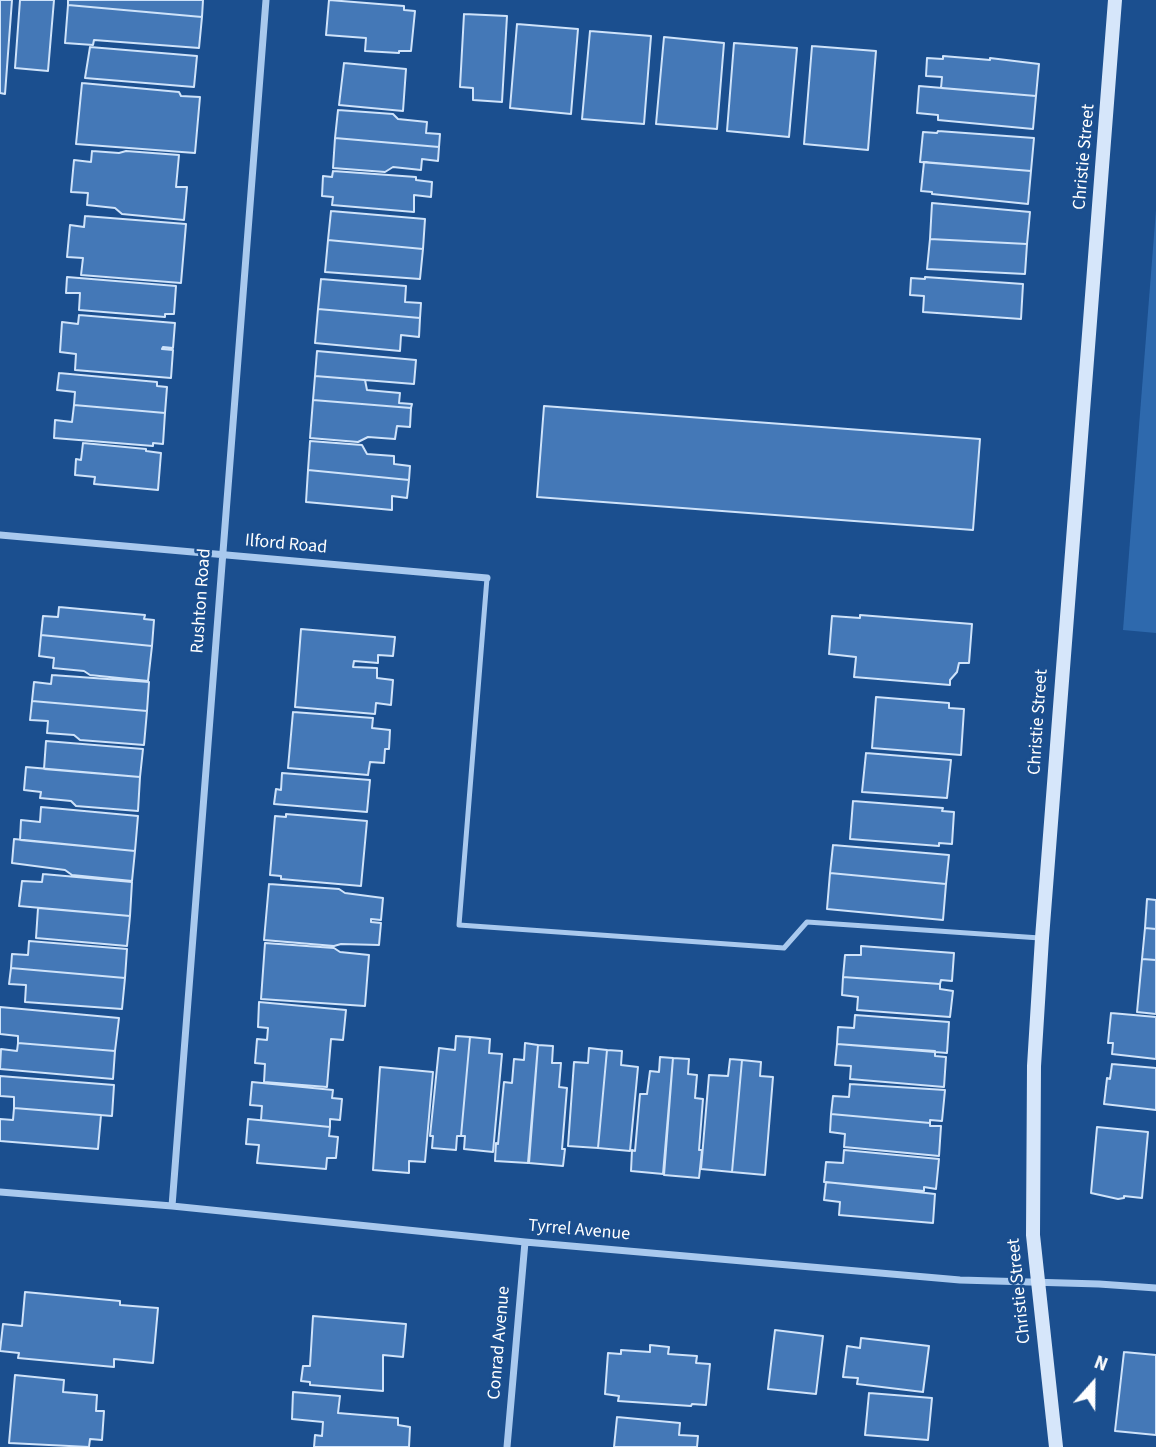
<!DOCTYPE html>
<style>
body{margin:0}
#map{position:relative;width:1156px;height:1447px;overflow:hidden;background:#1b4f8f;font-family:"Source Sans 3",sans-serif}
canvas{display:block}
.north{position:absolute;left:1058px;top:1349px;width:70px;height:70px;-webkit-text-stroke:5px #1b4f8f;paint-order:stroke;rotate:21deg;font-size:19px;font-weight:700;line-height:28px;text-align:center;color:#fff}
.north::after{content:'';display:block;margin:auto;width:24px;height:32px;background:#fff;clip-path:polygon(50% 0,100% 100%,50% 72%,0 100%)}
</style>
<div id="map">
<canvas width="1156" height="1447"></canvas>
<div class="north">N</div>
</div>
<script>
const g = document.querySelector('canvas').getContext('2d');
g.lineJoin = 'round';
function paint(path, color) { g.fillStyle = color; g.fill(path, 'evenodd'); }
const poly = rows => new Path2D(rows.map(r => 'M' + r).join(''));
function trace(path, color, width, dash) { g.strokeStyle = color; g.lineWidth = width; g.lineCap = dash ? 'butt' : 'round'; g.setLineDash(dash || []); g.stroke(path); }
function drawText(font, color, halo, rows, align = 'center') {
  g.font = font + ' "Source Sans 3",sans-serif'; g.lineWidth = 5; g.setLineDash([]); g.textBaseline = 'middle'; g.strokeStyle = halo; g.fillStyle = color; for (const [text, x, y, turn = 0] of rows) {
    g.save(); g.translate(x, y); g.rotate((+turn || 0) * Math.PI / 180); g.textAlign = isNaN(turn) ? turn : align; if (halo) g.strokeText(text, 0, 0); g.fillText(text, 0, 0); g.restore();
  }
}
paint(poly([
 [1156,210,1156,633,1123,630]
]), '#2e69ad');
const building = poly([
 [0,0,12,0,5,94,0,93,0,0],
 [20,0,54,0,48,71,15,68,20,0],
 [68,0,203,0,202,17,68,5,68,0],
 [329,0,404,6,404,10,415,11,411,51,399,51,399,53,365,51,366,38,326,35,329,0],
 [68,5,202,17,199,48,94,40,93,45,65,43,68,5],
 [464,14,507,16,502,102,473,100,473,88,460,87,464,14],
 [517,24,578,29,571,114,510,108,517,24],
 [590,31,651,36,644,124,582,119,590,31],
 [664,37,724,43,717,129,656,124,664,37],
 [734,43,797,48,789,137,727,131,734,43],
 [812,46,876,51,868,150,804,144,812,46],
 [90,47,197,56,194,87,85,78,90,47],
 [943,56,990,60,990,58,1039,64,1036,96,941,88,942,77,926,76,927,58,943,59,943,56],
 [344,63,406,69,403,111,339,105,344,63],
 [82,83,179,92,181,96,200,97,195,153,76,144,82,83],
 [919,86,1036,96,1033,129,938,120,938,115,917,113,919,86],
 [338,110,393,114,398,119,427,122,426,133,440,134,439,147,335,138,338,110],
 [938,131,1034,138,1031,171,920,162,923,132,937,133,938,131],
 [335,138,439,147,438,161,422,159,421,170,393,167,385,172,333,168,335,138],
 [92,151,119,153,126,151,179,155,176,187,187,187,184,220,122,214,115,208,87,205,88,193,71,192,74,160,91,162,92,151],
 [924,162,1031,171,1028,204,932,194,932,192,921,191,924,162],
 [333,171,416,177,416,180,432,182,431,197,414,195,414,212,332,205,333,197,322,196,323,176,332,177,333,171],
 [932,203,1030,212,1027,244,930,239,932,203],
 [331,211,425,219,423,249,328,240,331,211],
 [85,216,186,224,181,283,81,275,83,258,67,257,70,225,84,227,85,216],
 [930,239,1027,244,1025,274,927,269,930,239],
 [328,240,423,249,420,279,325,272,328,240],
 [67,277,176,286,174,314,165,314,165,317,79,310,80,293,66,293,67,277],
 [925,277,1023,284,1021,319,923,312,924,296,910,295,911,278,925,279,925,277],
 [321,279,406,286,405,302,421,303,420,318,318,309,321,279],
 [318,309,420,318,419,337,401,335,400,351,315,343,318,309],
 [79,315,175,323,173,348,163,347,162,349,173,350,171,378,75,370,76,354,60,352,62,322,78,324,79,315],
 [317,351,416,360,414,384,315,376,317,351],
 [59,373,157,382,157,386,167,387,165,413,74,405,75,392,57,390,59,373],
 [315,376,365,380,367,390,400,393,399,403,412,404,411,408,313,400,315,376],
 [313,400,411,408,410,427,397,426,395,439,368,437,358,442,310,438,313,400],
 [74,405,165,413,163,444,153,443,153,446,54,438,55,420,72,422,74,405],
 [544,406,980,439,973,530,537,497,544,406],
 [310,441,362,445,367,454,394,456,394,464,410,466,409,480,308,470,310,441],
 [83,443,146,449,146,451,161,453,158,490,94,484,95,477,75,475,76,459,81,460,83,443],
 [308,470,409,480,407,498,392,496,392,510,306,502,308,470],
 [59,607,145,615,144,619,154,620,152,646,41,635,43,616,58,617,59,607],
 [860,615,972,624,969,663,959,663,957,672,950,680,950,685,854,677,856,657,829,654,832,616,860,618,860,615],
 [301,629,395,637,393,656,378,655,378,663,354,661,353,667,377,668,377,678,393,680,391,705,376,703,375,714,295,707,301,629],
 [41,635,152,646,148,681,90,675,84,671,53,668,54,658,39,656,41,635],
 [52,675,149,682,147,711,32,701,34,682,51,684,52,675],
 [876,697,949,703,949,708,964,709,961,755,872,748,876,697],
 [32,701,147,711,144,745,80,740,74,735,47,733,48,721,30,720,32,701],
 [293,712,373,718,372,728,390,730,389,749,385,749,384,763,370,762,368,775,288,768,293,712],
 [46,741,143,749,140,777,44,769,46,741],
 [866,753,951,760,947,798,862,792,866,753],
 [26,767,140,777,138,811,76,806,71,801,40,798,41,792,24,790,26,767],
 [282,773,370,780,367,812,274,804,276,789,281,790,282,773],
 [853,801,943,808,942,811,954,812,952,844,939,843,939,846,850,839,853,801],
 [41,807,138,816,135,851,20,840,21,820,40,822,41,807],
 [286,814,367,821,361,886,281,879,281,876,270,875,275,816,286,817,286,814],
 [14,839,135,851,132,881,72,875,65,870,12,863,14,839],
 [833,845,949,855,946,884,830,873,833,845],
 [830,873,946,884,943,920,827,909,830,873],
 [43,874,132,882,130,916,19,906,22,881,42,882,43,874],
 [269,884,339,889,345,893,383,898,381,920,371,919,371,922,381,923,379,945,341,944,334,946,264,940,269,884],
 [1147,899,1156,900,1156,929,1145,928,1147,899],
 [38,908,130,916,127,946,36,938,38,908],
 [1145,928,1156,929,1156,960,1142,959,1145,928],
 [29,941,127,949,125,978,11,968,12,954,28,955,29,941],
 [265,943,334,948,340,952,369,955,365,1006,261,999,265,943],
 [861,946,954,953,952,981,941,980,940,984,843,977,845,955,861,955,861,946],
 [1142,959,1156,960,1156,1014,1137,1012,1142,959],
 [11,968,125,978,122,1009,25,1002,26,985,9,984,11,968],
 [843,977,940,984,940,989,953,991,950,1017,857,1010,858,997,842,995,843,977],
 [259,1002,346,1010,343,1040,331,1039,327,1087,264,1082,265,1064,255,1063,257,1039,267,1040,268,1028,258,1027,259,1002],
 [0,1007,119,1018,115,1051,18,1043,18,1036,0,1034,0,1007],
 [1111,1013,1156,1017,1156,1059,1112,1054,1113,1043,1108,1043,1111,1013],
 [855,1015,949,1022,947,1053,837,1044,838,1027,854,1028,855,1015],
 [456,1036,470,1037,461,1136,457,1136,456,1150,432,1148,433,1136,430,1136,439,1048,455,1050,456,1036],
 [470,1037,490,1039,489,1053,502,1054,493,1152,464,1149,465,1136,461,1136,470,1037],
 [18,1043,115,1051,113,1079,0,1069,1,1049,17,1051,18,1043],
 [525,1043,538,1045,528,1163,495,1161,496,1143,498,1144,504,1082,512,1083,514,1059,524,1060,525,1043],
 [837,1044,935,1051,935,1056,946,1057,944,1087,850,1079,851,1066,835,1065,837,1044],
 [538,1045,553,1046,552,1063,561,1063,559,1087,567,1088,562,1149,565,1149,563,1166,529,1163,538,1045],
 [589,1048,607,1050,598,1148,568,1146,574,1062,588,1063,589,1048],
 [607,1050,622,1051,621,1065,638,1067,630,1151,598,1148,607,1050],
 [660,1057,673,1058,663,1174,631,1171,632,1150,635,1151,640,1094,647,1094,650,1071,659,1072,660,1057],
 [673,1058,689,1059,688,1074,697,1075,695,1098,703,1099,699,1150,702,1150,699,1178,664,1175,673,1058],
 [730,1059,742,1060,732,1172,701,1169,709,1075,728,1076,730,1059],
 [742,1060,761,1062,760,1076,773,1077,765,1175,732,1172,742,1060],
 [1112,1064,1156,1068,1156,1110,1104,1104,1107,1078,1110,1079,1112,1064],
 [380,1067,433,1072,425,1162,409,1161,409,1173,373,1170,380,1067],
 [0,1076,114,1085,112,1116,14,1108,14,1097,0,1096,0,1076],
 [252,1082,333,1090,332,1098,342,1099,340,1120,330,1119,330,1127,261,1120,262,1106,250,1105,252,1082],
 [850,1084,945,1090,942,1121,930,1120,930,1123,831,1114,833,1096,849,1097,850,1084],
 [14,1108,101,1115,98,1149,0,1141,0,1119,13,1120,14,1108],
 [831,1114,930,1123,930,1126,941,1126,939,1156,844,1147,845,1134,830,1132,831,1114],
 [248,1119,330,1127,329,1136,338,1137,336,1158,327,1158,326,1169,257,1163,259,1145,246,1144,248,1119],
 [1097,1127,1148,1132,1142,1198,1124,1196,1124,1198,1118,1199,1091,1193,1097,1127],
 [844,1150,939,1159,936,1189,924,1187,924,1191,824,1182,826,1162,843,1163,844,1150],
 [826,1182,935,1194,933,1223,839,1215,840,1202,824,1200,826,1182],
 [25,1292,120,1301,120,1305,158,1308,153,1363,114,1359,114,1367,18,1358,19,1353,0,1351,3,1324,22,1326,25,1292],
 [313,1316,406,1324,403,1357,383,1355,383,1391,310,1385,310,1382,301,1381,303,1366,310,1366,313,1316],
 [775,1330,823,1336,816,1394,768,1389,775,1330],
 [861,1338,929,1346,923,1392,857,1384,858,1378,843,1377,847,1346,860,1348,861,1338],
 [650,1345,669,1347,668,1354,697,1356,696,1363,710,1364,706,1405,692,1404,691,1406,618,1401,619,1396,605,1394,608,1353,621,1354,621,1350,650,1352,650,1345],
 [1124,1352,1156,1355,1156,1435,1115,1431,1124,1352],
 [15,1375,64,1380,63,1392,97,1395,96,1411,104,1411,102,1440,90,1439,89,1447,9,1443,15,1375],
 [293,1392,340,1396,338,1413,398,1418,398,1425,410,1427,409,1447,314,1447,315,1435,322,1436,323,1422,292,1419,293,1392],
 [869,1393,932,1398,928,1440,865,1435,869,1393],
 [617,1417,680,1423,679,1435,698,1436,697,1447,614,1447,617,1417]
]);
paint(building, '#4478b7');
trace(building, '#cfe3fa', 2);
trace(poly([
 [487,578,459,925,784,948,807,922,1040,938]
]), '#a9c9ee', 5);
trace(poly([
 [0,535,487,578],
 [0,1192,172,1206,525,1242,960,1280,1099,1284,1156,1288],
 [172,1206,266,0],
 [507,1447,525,1242]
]), '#a9c9ee', 7);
trace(poly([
 [1056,1447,1033,1235,1034,1066,1042,938,1115,0]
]), '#d6e6fa', 14);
drawText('18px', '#fff', '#1b4f8f', [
 ["Christie Street",1085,157,-85],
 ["Ilford Road",286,545,5],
 ["Rushton Road",202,601,-86],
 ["Christie Street",1039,722,-86],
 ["Tyrrel Avenue",579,1231,5],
 ["Christie Street",1020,1291,-96],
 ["Conrad Avenue",500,1343,-85]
]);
</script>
